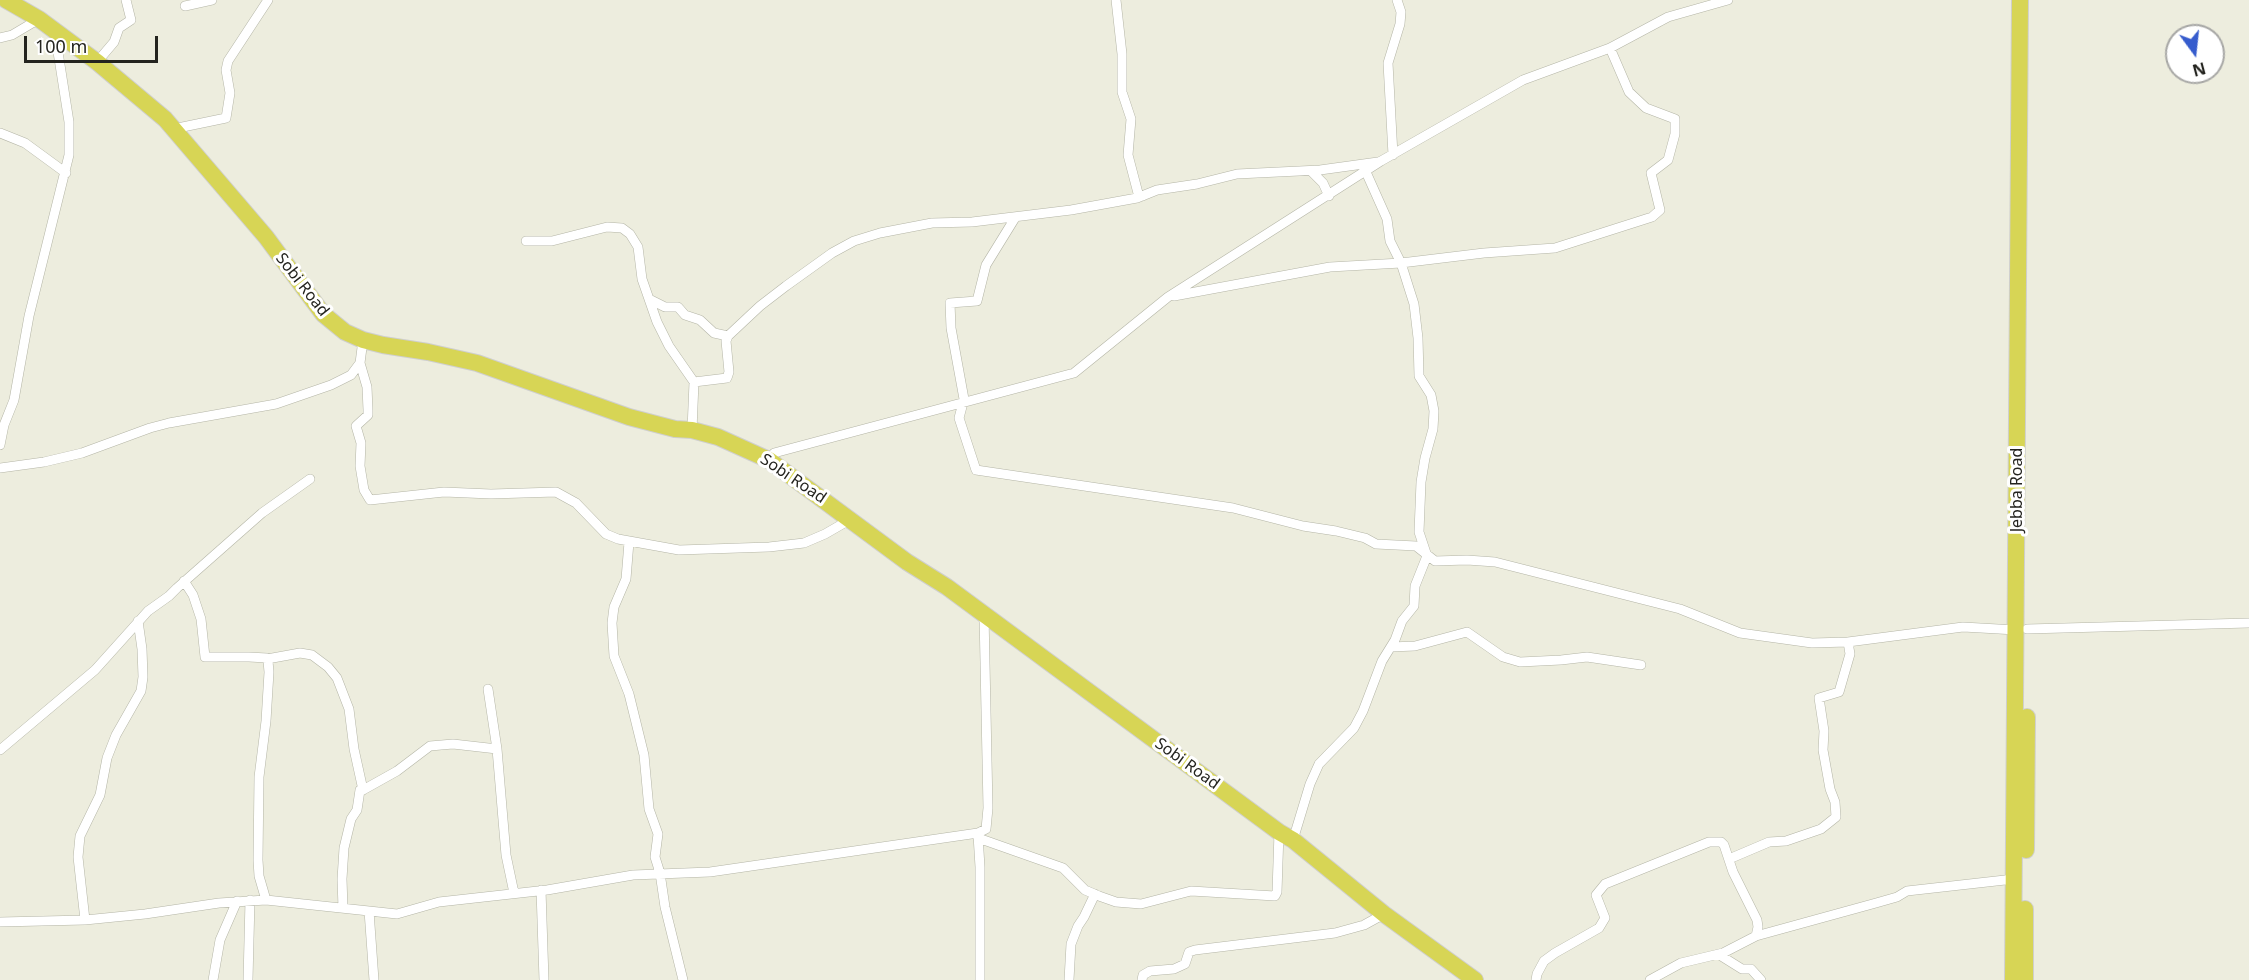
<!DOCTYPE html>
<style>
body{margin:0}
#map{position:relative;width:2249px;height:980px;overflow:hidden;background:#ededde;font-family:"Noto Sans",sans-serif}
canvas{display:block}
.north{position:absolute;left:2165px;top:24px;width:60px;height:60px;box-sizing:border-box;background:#fff;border:2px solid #a7a7a5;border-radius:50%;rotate:165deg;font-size:16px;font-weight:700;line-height:24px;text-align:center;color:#24241f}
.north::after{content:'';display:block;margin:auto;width:21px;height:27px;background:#365ccd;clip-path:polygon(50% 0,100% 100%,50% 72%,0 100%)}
.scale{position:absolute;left:24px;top:36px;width:134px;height:27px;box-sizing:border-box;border:3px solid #24241f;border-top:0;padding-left:8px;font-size:18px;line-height:21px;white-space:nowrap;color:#24241f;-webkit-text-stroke:4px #fff;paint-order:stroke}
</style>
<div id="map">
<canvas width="2249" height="980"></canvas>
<div class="north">N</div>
<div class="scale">100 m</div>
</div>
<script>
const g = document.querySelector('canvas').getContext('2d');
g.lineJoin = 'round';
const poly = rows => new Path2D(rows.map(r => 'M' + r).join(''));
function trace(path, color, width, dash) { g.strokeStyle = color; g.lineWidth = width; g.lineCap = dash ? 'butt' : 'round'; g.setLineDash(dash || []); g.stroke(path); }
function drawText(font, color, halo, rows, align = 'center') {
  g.font = font + ' "Noto Sans",sans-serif'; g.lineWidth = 6; g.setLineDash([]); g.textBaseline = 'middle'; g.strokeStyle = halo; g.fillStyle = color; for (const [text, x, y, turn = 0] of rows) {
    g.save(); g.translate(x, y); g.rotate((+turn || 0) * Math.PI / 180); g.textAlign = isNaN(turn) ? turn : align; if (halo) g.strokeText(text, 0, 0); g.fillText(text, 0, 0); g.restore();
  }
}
const street = poly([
 [1116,0,1122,54,1122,92,1131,119,1128,155,1139,197,1143,196],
 [185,6,212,0],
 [0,38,12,35,39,19],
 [97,62,114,42,119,28,131,20,126,0],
 [173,129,226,118,230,93,226,70,228,61,268,0],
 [0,133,25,143,66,173],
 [1393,155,1388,63,1400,24,1401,12,1397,0],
 [1311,171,1323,183,1329,196],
 [1015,218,986,265,977,301,950,303,951,328,964,399,959,418,976,470,1233,508,1303,526,1336,531,1365,538,1376,544,1416,546,1435,561,1467,560,1495,562,1680,609,1740,633,1812,643,1848,642,1963,627,2016,630],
 [526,241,552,241,607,227,622,228,630,234,638,247,642,279,657,322,669,346,694,382],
 [1174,296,1330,267,1401,263,1484,253,1555,248,1652,217,1660,210,1651,173,1668,160,1675,134,1675,119,1646,108,1629,92,1610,48],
 [649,299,665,307,678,307,685,315,700,320,714,333,728,336],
 [360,363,367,387,368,410,368,415,356,426,361,443,360,466,364,490,370,500,444,492,491,494,556,492,576,503,606,534,618,539,679,550,769,547,804,543,825,534,851,519],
 [692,430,694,382,727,378,729,372,726,341,728,336,760,306,786,286,832,253,854,241,880,233,932,223,972,222,1071,210,1137,198,1157,190,1197,184,1237,174,1320,170,1378,162],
 [0,445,4,425,14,400,29,316,69,155,69,122,55,33],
 [769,460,774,453,1074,373,1168,297,1381,161,1523,80,1610,48,1668,17,1728,0],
 [0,468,44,462,82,453,150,428,169,423,276,404,331,385,351,375,360,363,363,340],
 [629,542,626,579,614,607,612,623,614,656,629,694,644,755,649,809,658,834,655,857,660,873,665,907,683,980],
 [184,581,193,595,201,619,205,657,249,657,267,658,268,661,269,672,266,721,259,777,258,860,259,876,266,900],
 [2027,629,2249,623],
 [1391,647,1415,646,1467,632,1503,657,1520,662,1561,660,1587,657,1641,665],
 [267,659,300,653,312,655,328,667,337,678,349,709,354,749,363,790,360,790,357,810,351,819,344,848,342,879,343,908],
 [488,689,497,749,506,855,514,893],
 [0,750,95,670,148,611,169,596,177,588,262,513,310,479],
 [363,790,397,771,430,746,453,744,497,749],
 [978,835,980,867,980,980],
 [978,838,1063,868,1085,890,1099,896,1116,902,1141,904,1191,891,1275,896,1277,892,1279,832],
 [1293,840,1310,784,1319,764,1354,728,1363,711,1382,661,1395,640,1402,621,1414,606,1415,586,1427,556,1419,532,1421,482,1425,458,1433,429,1434,411,1431,395,1419,376,1418,338,1414,304,1401,263,1390,241,1387,219,1366,172],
 [1729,859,1769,842,1786,841,1821,829,1836,817,1835,802,1830,789,1823,750,1824,731,1819,698,1839,692,1850,654,1848,642],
 [541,890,544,980],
 [369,911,374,980],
 [85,920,78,857,80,836,100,795,107,758,116,735,141,691,143,677,142,649,138,621],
 [0,922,85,920,145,914,219,903,266,900,397,914,439,902,547,890,633,875,710,872,978,833,986,829,988,808,984,614],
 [1718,954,1742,969,1751,969,1761,980],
 [213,980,220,940,237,901],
 [248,980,250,900],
 [1069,980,1071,944,1078,926,1084,917,1095,894],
 [1142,980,1143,975,1150,971,1174,969,1185,964,1189,952,1195,950,1335,933,1364,925,1384,914],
 [1536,980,1537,974,1544,961,1555,953,1599,928,1605,918,1596,895,1605,884,1709,842,1721,842,1724,845,1733,872,1757,920,1758,927,1756,936],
 [1650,980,1681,963,1723,953,1756,936,1876,903,1897,897,1907,891,2014,879]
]);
const highway = poly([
 [6,0,39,19,97,62,165,119,266,237,323,314,345,332,363,340,383,345,428,352,477,363,629,417,675,429,692,430,718,437,769,460,907,562,947,587,1279,832,1293,840,1384,914,1475,980],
 [2026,850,2027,717],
 [2025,909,2025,980],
 [2013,980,2020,0]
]);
trace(street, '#b4b5a6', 10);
trace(highway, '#cfcfce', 18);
trace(street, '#fff', 9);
trace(highway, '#d7d555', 16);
drawText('16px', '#24241f', '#fff', [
 ["Sobi Road",302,285,52],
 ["Sobi Road",793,479,34],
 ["Jebba Road",2017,490,-90],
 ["Sobi Road",1187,764,36]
]);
</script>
